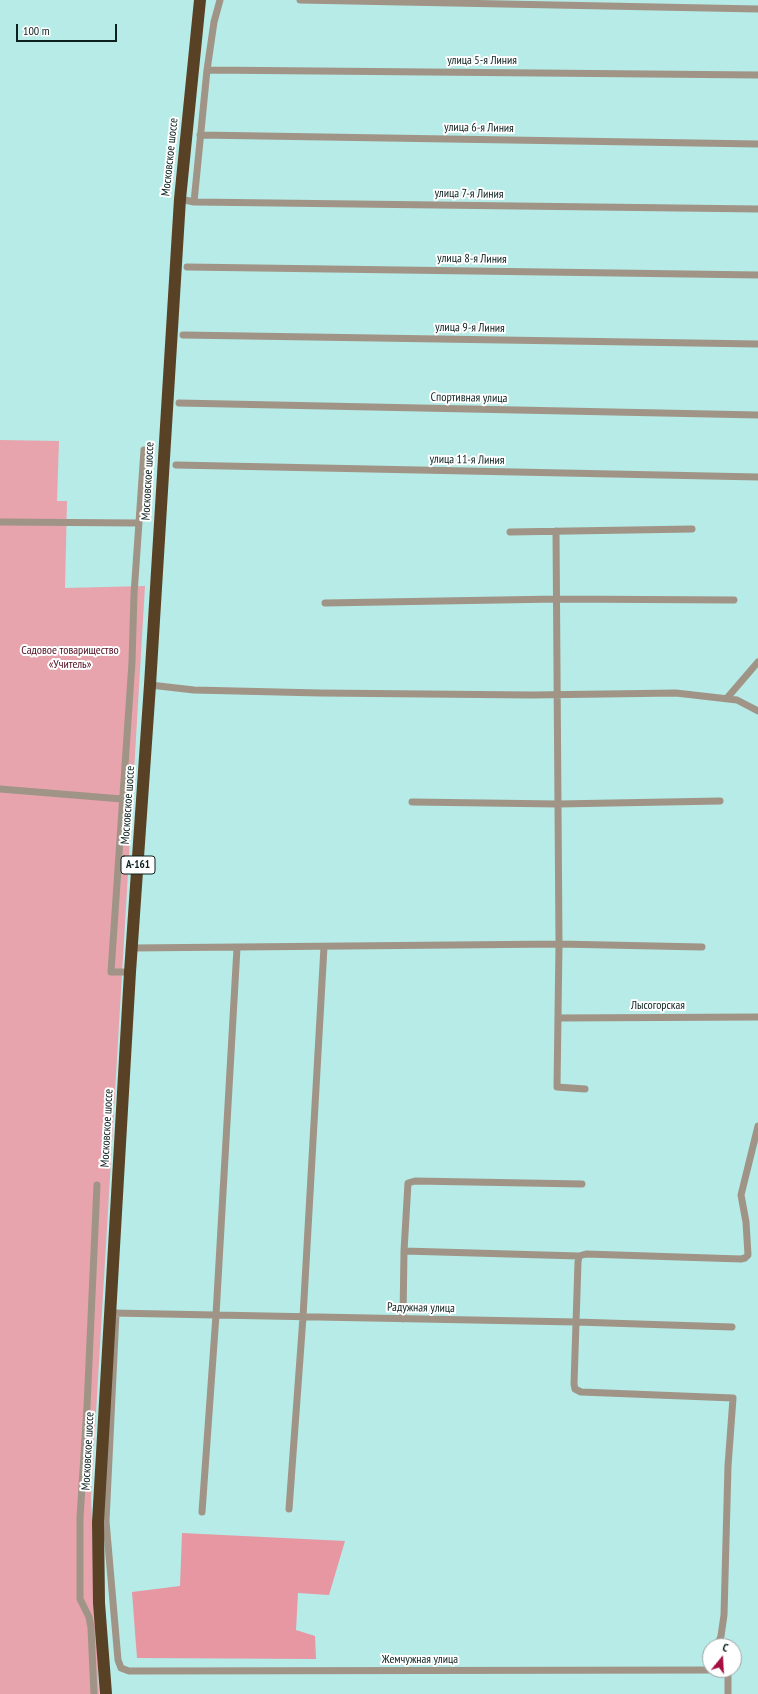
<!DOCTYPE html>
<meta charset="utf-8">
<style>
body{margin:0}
#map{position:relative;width:758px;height:1694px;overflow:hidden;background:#b6ebe7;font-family:"PT Sans Narrow",sans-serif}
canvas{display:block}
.north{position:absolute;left:702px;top:1638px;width:40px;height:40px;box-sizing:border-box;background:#fff;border:1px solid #9da6a5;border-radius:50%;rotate:18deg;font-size:11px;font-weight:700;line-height:16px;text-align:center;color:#0b201f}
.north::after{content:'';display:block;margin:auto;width:14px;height:18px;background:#a60e42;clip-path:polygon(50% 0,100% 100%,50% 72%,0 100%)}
.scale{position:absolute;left:16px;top:24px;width:101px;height:18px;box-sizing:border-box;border:2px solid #0b201f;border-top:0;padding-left:5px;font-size:12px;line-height:14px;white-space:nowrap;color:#0b201f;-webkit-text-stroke:3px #fff;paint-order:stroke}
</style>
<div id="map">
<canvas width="758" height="1694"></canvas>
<div class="north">С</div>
<div class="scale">100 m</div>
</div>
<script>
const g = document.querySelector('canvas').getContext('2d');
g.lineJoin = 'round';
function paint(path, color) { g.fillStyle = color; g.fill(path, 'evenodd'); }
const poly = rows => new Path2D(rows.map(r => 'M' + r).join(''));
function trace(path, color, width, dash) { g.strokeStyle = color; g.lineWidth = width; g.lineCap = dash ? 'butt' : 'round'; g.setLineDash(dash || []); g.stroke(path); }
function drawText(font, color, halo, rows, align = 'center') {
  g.font = font + ' "PT Sans Narrow",sans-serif'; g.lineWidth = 4; g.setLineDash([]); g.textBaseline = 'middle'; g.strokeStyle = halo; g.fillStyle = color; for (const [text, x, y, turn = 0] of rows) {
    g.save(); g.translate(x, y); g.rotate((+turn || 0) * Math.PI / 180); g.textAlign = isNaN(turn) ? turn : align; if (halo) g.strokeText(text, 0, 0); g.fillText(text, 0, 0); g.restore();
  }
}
paint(poly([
 [0,440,59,441,57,501,67,501,65,588,145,586,91,1497,99,1694,0,1694]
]), '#e7a4ad');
paint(poly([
 [182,1533,345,1541,329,1595,298,1593,296,1630,315,1636,316,1659,137,1658,132,1592,180,1586]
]), '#e697a2');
trace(poly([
 [300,0,758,9],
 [207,70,758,75],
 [200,135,758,144],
 [180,199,194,202,758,209],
 [194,202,207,70,214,22,220,0],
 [187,267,758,275],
 [183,335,758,344],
 [179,403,758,415],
 [176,465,758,477],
 [0,522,139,523],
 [556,531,559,944,557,1087,585,1089],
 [510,532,692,529],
 [325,603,557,599,734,600],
 [150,685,194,690,320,693,532,695,676,693,737,700,758,711],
 [727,698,758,662],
 [0,789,122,799],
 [412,802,558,804,720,801],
 [132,948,559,944,702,947],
 [130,972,111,972,132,662,134,594,144,450],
 [558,1018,758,1017],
 [404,1251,579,1256],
 [112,1313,576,1322,732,1327],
 [116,1313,106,1521,118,1660,121,1668,129,1671,719,1670],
 [403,1319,404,1251,408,1183,415,1181,582,1184],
 [289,1509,303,1317,324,947],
 [202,1512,216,1315,237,948],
 [717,1646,721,1636,724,1615,728,1466,733,1398,581,1392,575,1389,574,1384,578,1262,579,1256,586,1254,741,1259,745,1258,748,1255,746,1222,741,1195,758,1126],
 [725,1670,728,1673,728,1694],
 [94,1694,91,1628,89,1617,80,1599,80,1518,87,1407,97,1185]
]), '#a09487', 7);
trace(poly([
 [106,1694,99,1603,98,1522,130,972,150,685,180,199,200,0]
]), '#594125', 12);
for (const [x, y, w] of [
 [138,865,34]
]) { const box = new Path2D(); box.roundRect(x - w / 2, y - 9, w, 18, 3); g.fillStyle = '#fff'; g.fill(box); trace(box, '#0b201f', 1); }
drawText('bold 11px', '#0b201f', null, [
 ["А-161",138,865]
]);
drawText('12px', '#0b201f', '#fff', [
 ["улица 5-я Линия",482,61],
 ["улица 6-я Линия",479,128,1],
 ["Московское шоссе",170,157,-84],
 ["улица 7-я Линия",469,194,1],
 ["улица 8-я Линия",472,259,1],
 ["улица 9-я Линия",470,328,1],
 ["Спортивная улица",469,398,1],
 ["улица 11-я Линия",467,460,1],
 ["Московское шоссе",148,481,-87],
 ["Московское шоссе",128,805,-86],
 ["Лысогорская",658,1006],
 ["Московское шоссе",107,1128,-87],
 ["Радужная улица",421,1308,1],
 ["Московское шоссе",88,1451,-87],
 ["Жемчужная улица",420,1660]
]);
drawText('12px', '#520d20', '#fff', [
 ["Садовое товарищество",70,651],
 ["«Учитель»",70,665]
]);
</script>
